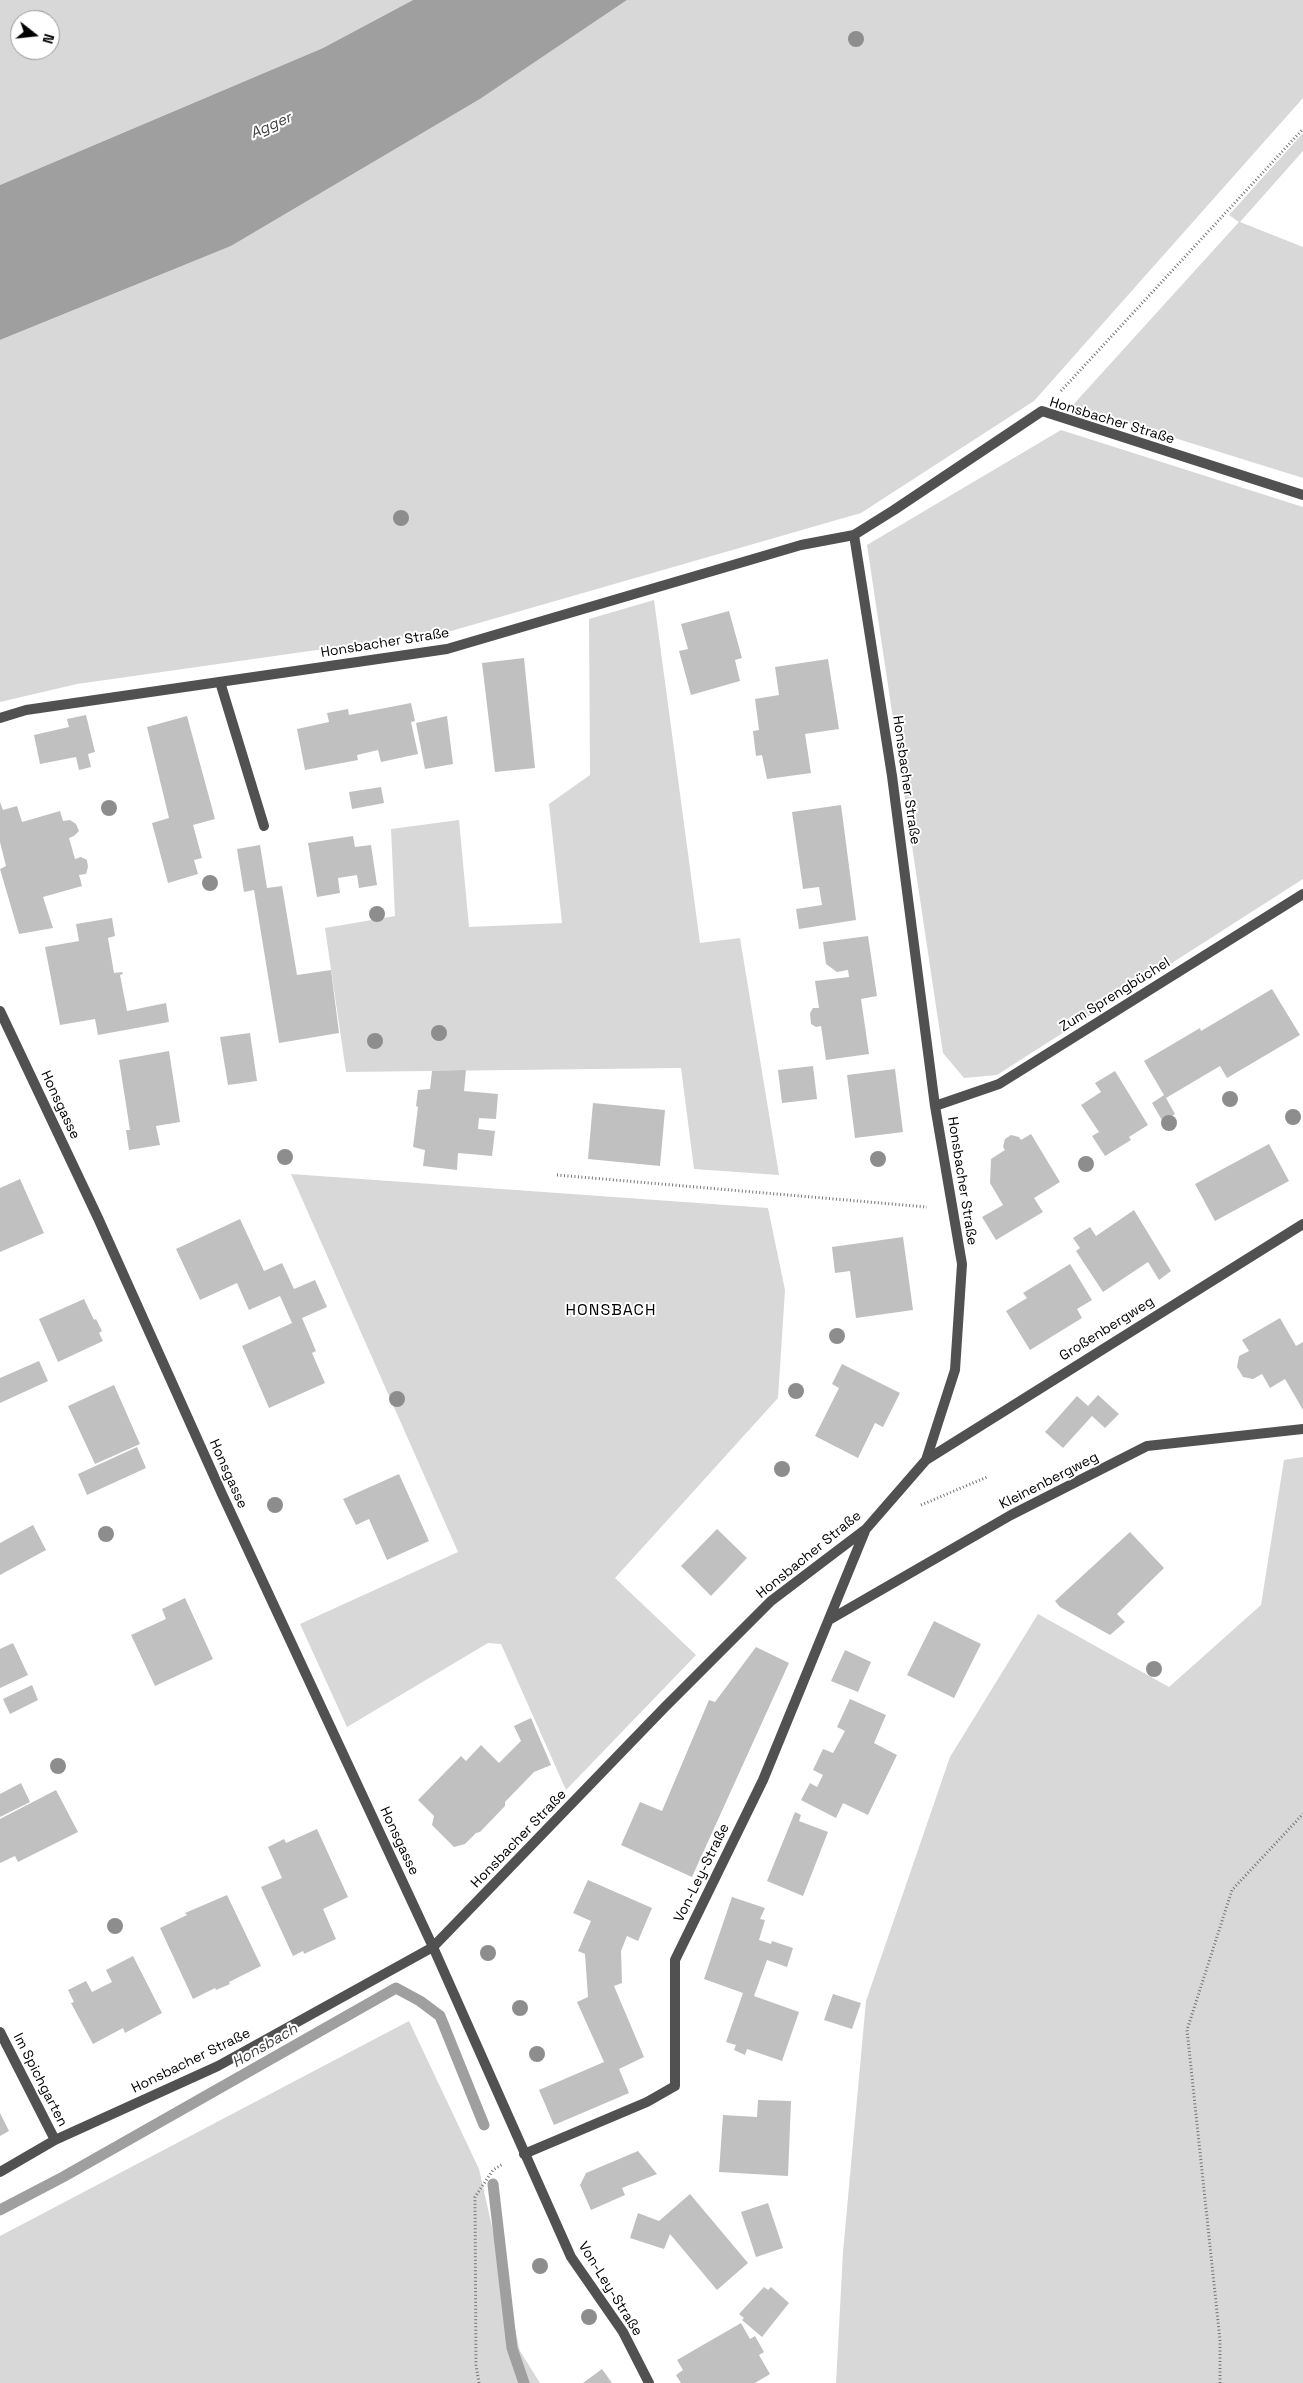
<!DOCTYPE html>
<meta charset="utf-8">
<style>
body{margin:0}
#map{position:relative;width:1303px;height:2383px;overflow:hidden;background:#fff;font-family:"Space Grotesk",sans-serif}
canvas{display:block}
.north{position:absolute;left:10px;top:10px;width:50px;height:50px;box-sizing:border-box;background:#fff;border:1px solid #999;border-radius:50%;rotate:106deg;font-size:14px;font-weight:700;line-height:20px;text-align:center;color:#000}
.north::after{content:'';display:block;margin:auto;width:18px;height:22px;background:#000;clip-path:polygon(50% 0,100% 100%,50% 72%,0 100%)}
</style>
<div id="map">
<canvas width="1303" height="2383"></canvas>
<div class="north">N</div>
</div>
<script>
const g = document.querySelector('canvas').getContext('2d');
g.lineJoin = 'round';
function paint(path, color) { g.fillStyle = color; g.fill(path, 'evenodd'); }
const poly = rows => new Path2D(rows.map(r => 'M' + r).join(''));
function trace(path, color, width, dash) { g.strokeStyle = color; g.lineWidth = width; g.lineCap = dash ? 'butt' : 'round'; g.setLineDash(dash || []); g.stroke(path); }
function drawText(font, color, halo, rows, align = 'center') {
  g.font = font + ' "Space Grotesk",sans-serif'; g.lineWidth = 4; g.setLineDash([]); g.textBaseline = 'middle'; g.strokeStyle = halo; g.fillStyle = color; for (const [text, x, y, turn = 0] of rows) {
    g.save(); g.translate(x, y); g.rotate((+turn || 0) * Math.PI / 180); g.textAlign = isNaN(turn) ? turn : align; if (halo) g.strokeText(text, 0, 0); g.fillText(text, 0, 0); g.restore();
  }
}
paint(poly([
 [0,0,413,0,323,48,0,185],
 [20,20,50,20,50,50,20,50],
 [627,0,1303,0,1303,98,1034,401,861,513,451,631,77,684,0,702,0,340,231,246,480,99],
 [1303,133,1303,151,1240,222,1303,247,1303,478,1072,406,1239,222,1229,215],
 [1061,430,1303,507,1303,879,997,1075,964,1078,943,1053,867,545],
 [654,600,700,943,740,938,779,1175,694,1169,681,1068,346,1072,325,928,395,916,391,829,459,820,469,927,562,923,549,804,590,775,589,619],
 [291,1174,768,1208,785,1290,778,1398,615,1578,696,1655,566,1790,501,1644,488,1643,347,1727,300,1624,458,1552],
 [1303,1457,1303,2383,836,2383,843,2252,866,2001,950,1757,1038,1614,1169,1687,1261,1605,1284,1460],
 [409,2021,479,2169,520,2351,540,2383,0,2383,0,2236]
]), '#d8d8d8');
paint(poly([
 [413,0,627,0,480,99,231,246,0,340,0,185,323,48]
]), '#9f9f9f');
trace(poly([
 [493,2184,512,2348,524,2383],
 [0,2210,63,2177,396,1988,420,2001,440,2016,484,2125]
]), '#9f9f9f', 11);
paint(poly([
 [729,611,742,658,735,660,740,681,691,695,679,651,688,649,681,624],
 [524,658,535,768,495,772,482,663],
 [828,659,839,729,805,734,811,773,767,779,762,755,756,756,753,731,759,730,755,699,779,695,775,667],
 [411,703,415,721,411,722,418,754,381,762,378,750,357,755,358,760,305,770,297,729,329,722,327,713,348,709,349,715],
 [86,715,95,752,88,754,91,767,79,770,76,757,40,764,34,735,69,727,67,719],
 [187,716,215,819,193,825,202,858,194,860,198,874,168,883,152,823,169,818,147,727],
 [447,716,453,764,425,769,416,723],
 [381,787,384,803,352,809,349,792],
 [0,802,3,810,17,806,22,822,60,811,63,821,70,820,76,824,79,831,74,836,69,838,75,859,81,857,87,860,88,867,86,874,79,875,82,886,43,897,53,928,19,934,0,869,6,866,0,842],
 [841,805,856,920,799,929,796,909,822,905,819,887,803,889,792,812],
 [353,836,355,847,371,845,377,885,359,888,357,875,338,878,340,893,317,897,308,843],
 [260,845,267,888,282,886,297,975,331,970,339,1033,279,1043,254,890,244,892,237,849],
 [112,918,115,936,108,938,114,973,122,972,123,974,120,975,127,1011,166,1003,169,1022,98,1035,95,1019,60,1025,45,947,79,941,76,924],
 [868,936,877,996,861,999,869,1054,826,1060,821,1026,816,1027,811,1024,810,1013,813,1008,819,1008,815,981,849,977,848,970,837,972,826,964,823,942],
 [1272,989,1300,1035,1227,1078,1220,1066,1166,1098,1175,1114,1163,1122,1152,1103,1164,1095,1144,1061,1200,1028,1201,1031],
 [250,1033,257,1081,228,1085,220,1037],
 [169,1051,180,1122,156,1126,160,1145,129,1150,126,1130,130,1130,119,1060],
 [813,1066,817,1099,782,1103,778,1070],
 [895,1069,903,1132,855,1138,847,1075],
 [466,1070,464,1091,498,1094,496,1119,479,1118,478,1129,495,1131,492,1156,458,1153,457,1170,423,1166,425,1150,413,1147,418,1107,416,1106,418,1090,430,1089,432,1071],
 [1115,1071,1148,1125,1129,1137,1131,1140,1105,1156,1092,1136,1099,1132,1081,1105,1101,1092,1095,1083],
 [593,1103,665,1110,660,1166,588,1159],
 [1031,1134,1060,1182,1034,1198,1043,1212,996,1240,982,1217,1003,1205,990,1183,991,1159,1005,1150,1003,1147,1005,1139,1011,1135,1019,1137,1021,1140],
 [1269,1144,1289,1181,1215,1221,1195,1184],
 [20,1179,44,1233,0,1252,0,1188],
 [1134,1210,1171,1271,1159,1280,1148,1262,1103,1292,1076,1251,1080,1248,1073,1238,1090,1227,1096,1236],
 [240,1219,264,1271,282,1263,294,1289,315,1280,327,1307,302,1318,316,1351,312,1353,325,1383,269,1408,242,1346,292,1323,280,1296,249,1310,237,1283,200,1300,176,1249],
 [903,1237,913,1310,856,1318,850,1271,835,1273,832,1247],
 [1070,1264,1092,1300,1077,1309,1082,1318,1030,1350,1006,1311,1027,1298,1023,1293],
 [84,1299,94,1320,96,1319,102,1331,99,1333,103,1341,58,1362,39,1319],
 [1280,1318,1296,1346,1303,1342,1303,1410,1285,1379,1270,1388,1262,1374,1253,1379,1243,1377,1237,1367,1239,1356,1249,1351,1242,1340],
 [39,1361,48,1381,0,1403,0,1378],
 [842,1364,900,1393,883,1427,875,1423,858,1458,815,1436,839,1388,832,1384],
 [114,1385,140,1444,95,1464,68,1406],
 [1098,1395,1119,1414,1105,1428,1092,1416,1063,1448,1045,1432,1077,1396,1088,1406],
 [137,1447,146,1468,87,1495,78,1474],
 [399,1474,429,1541,387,1560,369,1519,356,1525,343,1499],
 [33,1525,46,1550,0,1575,0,1543],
 [717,1529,747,1558,711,1596,681,1566],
 [1130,1532,1164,1568,1117,1614,1125,1622,1110,1635,1060,1607,1055,1601],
 [185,1598,213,1659,155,1686,131,1635,166,1619,162,1609],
 [934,1621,981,1644,954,1698,907,1675],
 [13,1643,28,1675,0,1688,0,1649],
 [756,1647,789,1663,692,1877,621,1845,640,1802,662,1811,709,1700,715,1702],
 [845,1650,871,1662,858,1692,831,1681],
 [32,1685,38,1700,10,1714,3,1699],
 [850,1699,886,1715,874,1743,897,1755,868,1815,843,1803,836,1818,801,1800,810,1783,817,1787,823,1775,813,1770,823,1749,833,1753,845,1731,837,1727],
 [531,1718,551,1765,534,1772,505,1802,505,1806,480,1832,476,1833,465,1844,454,1847,432,1825,434,1816,418,1800,461,1756,466,1761,481,1745,499,1763,521,1741,514,1726],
 [21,1783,30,1802,0,1817,0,1794],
 [56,1790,78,1832,18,1862,15,1856,0,1863,0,1819],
 [795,1812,801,1815,799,1821,828,1832,803,1896,767,1881],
 [317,1829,348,1897,323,1909,336,1939,304,1954,303,1951,293,1956,261,1887,282,1878,268,1847,284,1839,286,1843],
 [588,1880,652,1908,638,1941,627,1936,621,1951,622,1983,614,1986,644,2057,619,2069,629,2093,554,2125,539,2090,604,2062,577,2002,588,1997,585,1954,578,1951,591,1921,573,1913],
 [227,1895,261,1966,229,1982,230,1984,216,1990,215,1988,193,1999,160,1928,187,1915,185,1913],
 [732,1897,765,1908,760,1919,765,1920,759,1940,771,1944,772,1941,793,1948,787,1967,767,1960,754,1996,799,2012,782,2061,747,2049,745,2055,734,2050,736,2045,726,2042,743,1993,704,1979],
 [133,1956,162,2013,125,2033,123,2028,93,2044,71,2003,74,2002,68,1990,86,1981,92,1992,112,1982,106,1970],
 [833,1994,861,2003,852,2029,824,2020],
 [758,2100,791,2101,788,2176,719,2172,723,2115,757,2117],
 [0,2113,9,2131,0,2136],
 [638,2151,657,2174,622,2188,625,2195,591,2210,580,2185,586,2173],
 [690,2194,748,2263,717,2290,670,2234,664,2249,630,2238,638,2213,659,2221],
 [768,2203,783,2248,756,2257,741,2212],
 [764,2287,768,2290,771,2287,789,2303,762,2337,742,2320,744,2318,739,2314],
 [741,2323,750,2339,755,2336,764,2352,759,2355,770,2374,755,2383,681,2383,676,2375,683,2370,677,2360],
 [602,2369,612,2383,583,2383]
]), '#c0c0c0');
trace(poly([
 [1061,391,1303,129],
 [557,1175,927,1207],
 [921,1505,987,1477],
 [479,2383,476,2365,475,2197,493,2170,503,2164],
 [1220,2383,1220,2340,1187,2030,1232,1890,1303,1814]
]), '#737373', 3, [1, 2.5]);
trace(poly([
 [220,682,264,826]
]), '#515151', 10);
trace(poly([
 [0,718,26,710,447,649,801,545,854,535,894,510,1042,411,1303,495],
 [0,1011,98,1218,222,1494,433,1947,571,2257,623,2332,649,2383],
 [935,1106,999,1084,1303,894],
 [926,1460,1303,1224],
 [829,1620,1011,1515,1147,1446,1303,1429],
 [0,2032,55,2140],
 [524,2154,647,2102,675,2086,675,1960,763,1780,865,1531],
 [0,2172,55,2140,218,2066,433,1947,664,1708,771,1601,866,1529,926,1460,955,1370,962,1264,935,1106,892,776,854,535]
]), '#515151', 10);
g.fillStyle = '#8d8d8d';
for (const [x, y] of [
 [856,39],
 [401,518],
 [109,808],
 [210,883],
 [377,914],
 [439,1033],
 [375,1041],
 [1230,1099],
 [1293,1117],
 [1169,1123],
 [285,1157],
 [878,1159],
 [1086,1164],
 [837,1336],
 [796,1391],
 [397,1399],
 [782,1469],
 [275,1505],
 [106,1534],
 [1154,1669],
 [58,1766],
 [115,1926],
 [488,1953],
 [520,2008],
 [537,2054],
 [540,2266],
 [589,2317]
]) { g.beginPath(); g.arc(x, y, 8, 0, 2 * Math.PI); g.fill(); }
drawText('14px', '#000', '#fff', [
 ["Honsbacher Straße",1112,421,17],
 ["Honsbacher Straße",385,643,-9],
 ["Honsbacher Straße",906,780,82],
 ["Zum Sprengbüchel",1115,995,-32],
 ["Honsgasse",60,1105,65],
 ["Honsbacher Straße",962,1181,81],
 ["Großenbergweg",1107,1329,-32],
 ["Honsgasse",228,1474,66],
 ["Kleinenbergweg",1049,1481,-27],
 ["Honsbacher Straße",809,1555,-39],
 ["Honsbacher Straße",519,1839,-46],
 ["Honsgasse",399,1841,65],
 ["Von-Ley-Straße",702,1873,-64],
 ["Honsbacher Straße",191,2061,-26],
 ["Im Spichgarten",40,2080,63],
 ["Von-Ley-Straße",610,2289,58]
]);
drawText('italic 15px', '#404040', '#fff', [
 ["Agger",271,126,-24],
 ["Honsbach",265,2046,-30]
]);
g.letterSpacing = '1px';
drawText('16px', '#000', '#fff', [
 ["HONSBACH",611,1311]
]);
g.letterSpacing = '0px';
</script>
